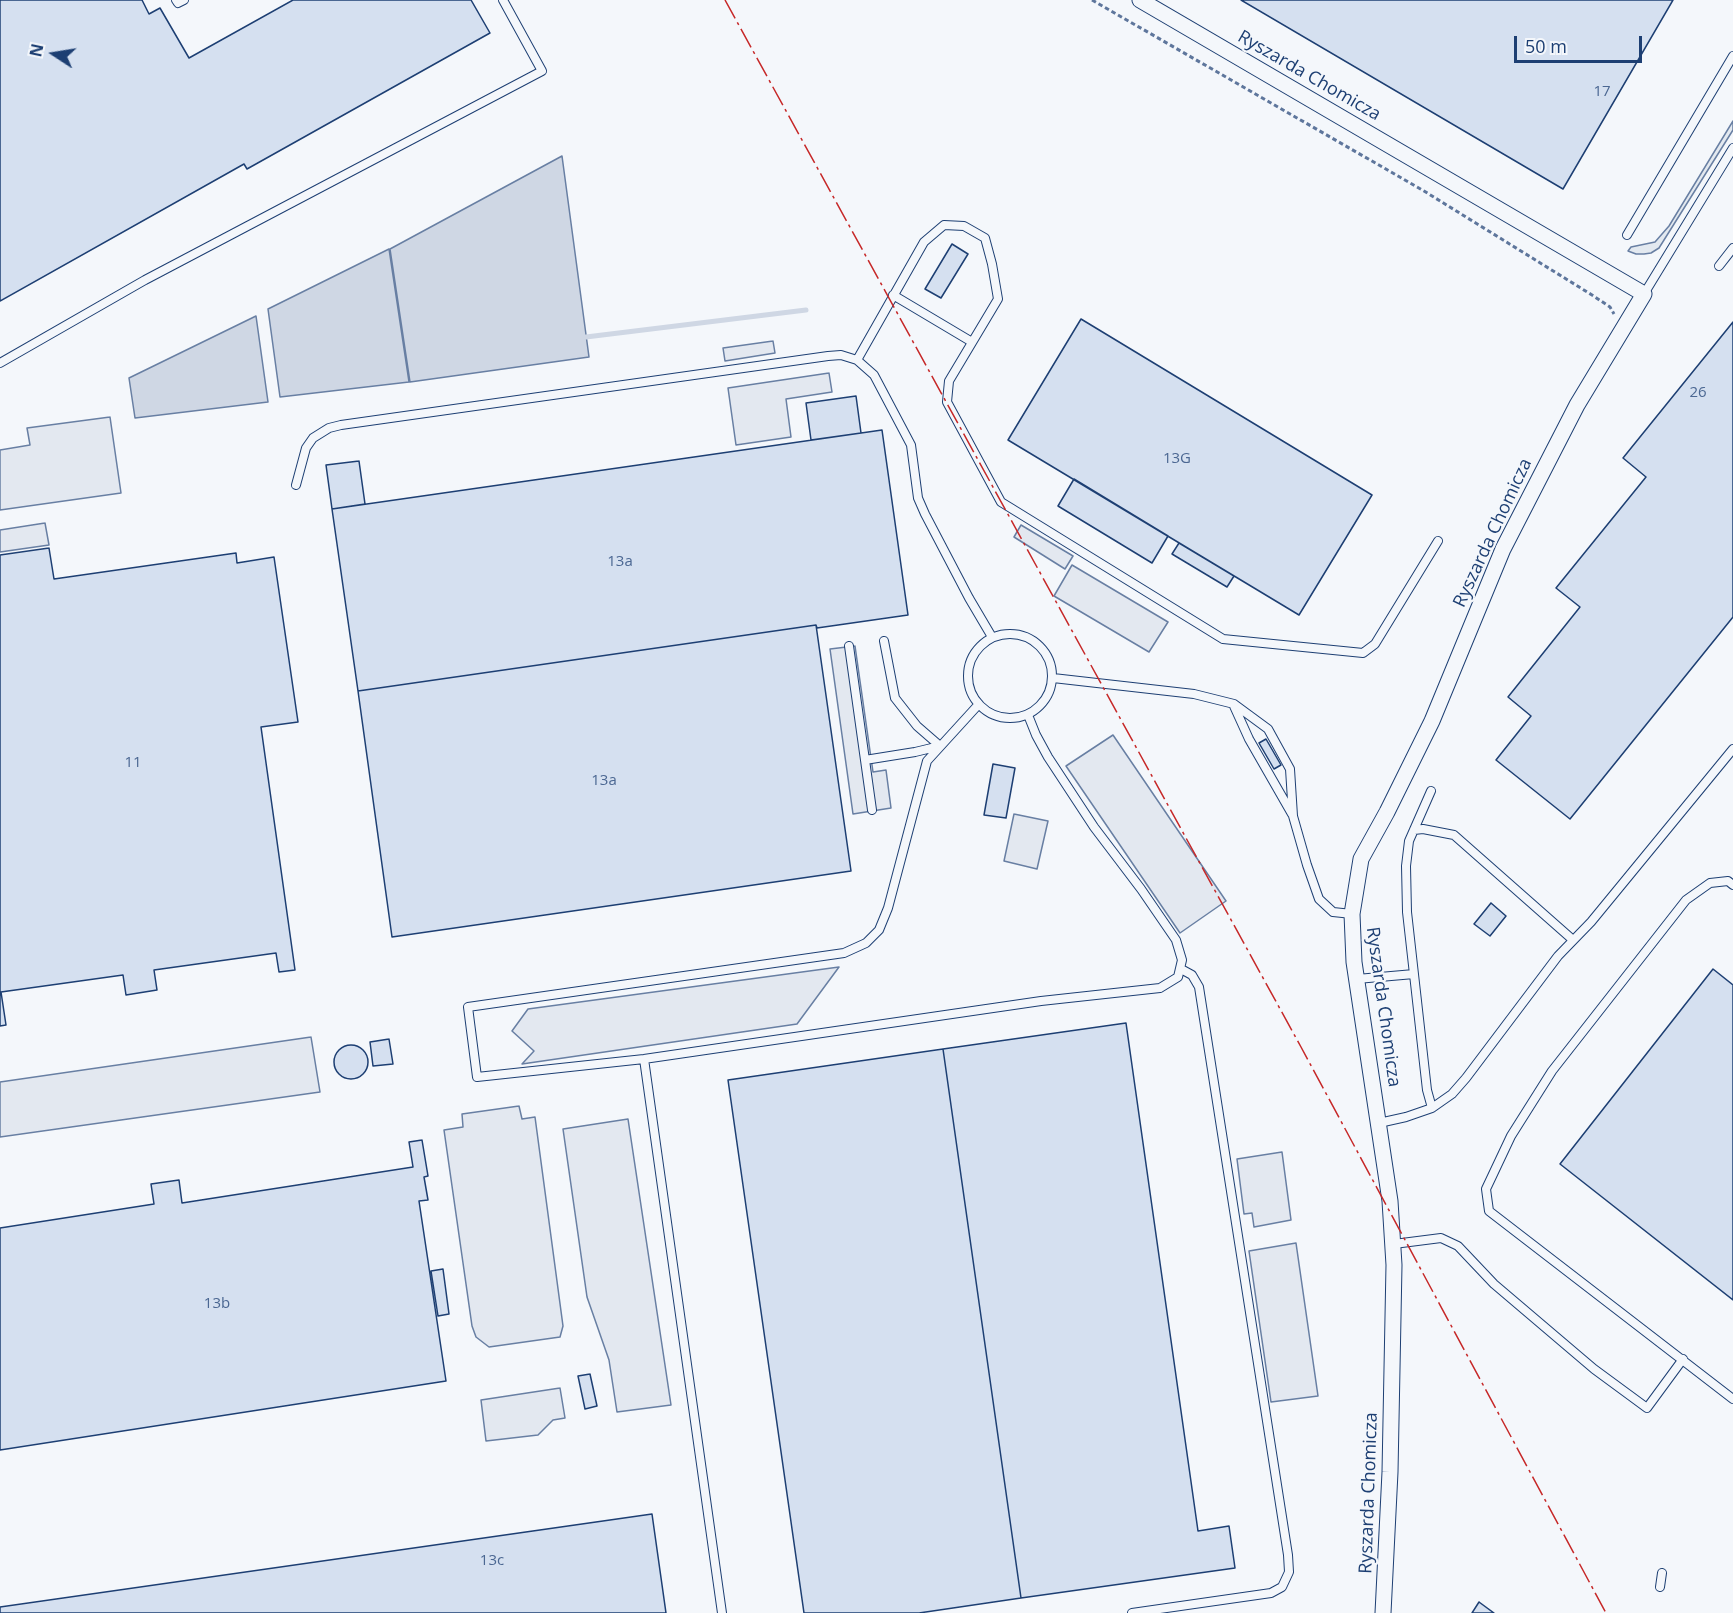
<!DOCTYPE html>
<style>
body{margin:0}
#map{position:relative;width:1733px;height:1613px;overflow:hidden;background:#f4f7fb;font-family:"Open Sans",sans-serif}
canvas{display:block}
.north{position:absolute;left:24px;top:24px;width:60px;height:60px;-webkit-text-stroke:4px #f4f7fb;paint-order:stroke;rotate:282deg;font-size:16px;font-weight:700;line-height:24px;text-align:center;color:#1d3f73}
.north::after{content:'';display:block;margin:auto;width:21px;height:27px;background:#1d3f73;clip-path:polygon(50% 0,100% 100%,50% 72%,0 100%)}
.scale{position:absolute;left:1514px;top:36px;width:128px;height:27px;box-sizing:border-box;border:3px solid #1d3f73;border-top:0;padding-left:8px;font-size:18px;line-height:21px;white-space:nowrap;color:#1d3f73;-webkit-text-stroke:4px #f4f7fb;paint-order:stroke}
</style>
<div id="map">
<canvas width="1733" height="1613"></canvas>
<div class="north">N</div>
<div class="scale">50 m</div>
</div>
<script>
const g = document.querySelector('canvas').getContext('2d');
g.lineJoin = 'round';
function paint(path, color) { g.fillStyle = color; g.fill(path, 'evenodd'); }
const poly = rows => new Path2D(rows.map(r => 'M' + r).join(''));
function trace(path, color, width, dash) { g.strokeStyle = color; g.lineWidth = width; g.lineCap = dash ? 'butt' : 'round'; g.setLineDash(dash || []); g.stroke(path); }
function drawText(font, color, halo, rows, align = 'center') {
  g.font = font + ' "Open Sans",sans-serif'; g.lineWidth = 4.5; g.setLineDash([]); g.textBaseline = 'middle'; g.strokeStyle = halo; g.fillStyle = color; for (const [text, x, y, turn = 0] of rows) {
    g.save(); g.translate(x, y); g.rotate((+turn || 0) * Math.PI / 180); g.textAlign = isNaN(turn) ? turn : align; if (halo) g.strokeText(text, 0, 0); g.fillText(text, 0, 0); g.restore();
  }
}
const green = poly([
 [1733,121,1733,130,1659,248,1651,253,1644,254,1636,254,1628,251,1631,247,1655,242,1669,226,1733,121]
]);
paint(green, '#e3e9f0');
trace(green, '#687fa3', 1.5);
const parking = poly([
 [773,341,775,353,725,361,723,348,773,341],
 [829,373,832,392,786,399,791,437,736,445,728,388,829,373],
 [110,417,121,493,0,510,0,450,30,445,27,428,110,417],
 [45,523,49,545,0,552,0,530,45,523],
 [1021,525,1073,556,1065,569,1014,537,1021,525],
 [1072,565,1168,622,1149,652,1054,596,1072,565],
 [855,646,873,772,886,770,891,808,853,814,830,649,855,646],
 [1113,735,1226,901,1180,933,1066,766,1113,735],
 [1014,814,1048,821,1037,869,1004,861,1014,814],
 [839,967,797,1024,522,1064,534,1051,512,1031,528,1009,839,967],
 [311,1037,320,1092,0,1137,0,1082,311,1037],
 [519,1106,522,1119,535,1117,563,1326,560,1337,489,1347,476,1337,472,1326,444,1130,463,1127,462,1114,519,1106],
 [628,1119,671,1405,617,1412,609,1360,587,1297,563,1129,628,1119],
 [1282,1152,1291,1220,1254,1227,1252,1213,1244,1214,1237,1159,1282,1152],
 [1296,1243,1318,1396,1271,1402,1249,1251,1296,1243],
 [560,1388,565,1418,553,1420,538,1435,486,1441,481,1400,560,1388]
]);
paint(parking, '#e3e8f0');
trace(parking, '#687fa3', 1.5);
const water = poly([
 [562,156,589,357,410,382,390,249,562,156],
 [389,249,409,382,280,397,268,309,389,249],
 [256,316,268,402,135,418,129,378,256,316]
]);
paint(water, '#cfd7e4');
trace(water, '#687fa3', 1.5);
trace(poly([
 [586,337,806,310]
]), '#cfd7e4', 5);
const building = poly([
 [0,0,142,0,149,14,160,8,189,58,293,0,471,0,490,33,247,169,244,164,0,301,0,0],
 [1241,0,1673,0,1563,189,1241,0],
 [952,244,968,254,941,298,925,289,952,244],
 [1081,319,1372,495,1299,615,1008,440,1081,319],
 [1733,322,1733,617,1570,819,1496,760,1531,716,1508,697,1580,607,1556,588,1646,477,1623,458,1733,322],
 [856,396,861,433,811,440,806,403,856,396],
 [882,430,908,615,817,628,816,625,358,691,332,509,882,430],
 [359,461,365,504,332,509,326,465,359,461],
 [1074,479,1168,536,1152,563,1058,506,1074,479],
 [1179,543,1234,576,1227,587,1172,554,1179,543],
 [49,548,54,579,236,553,237,563,274,557,298,722,261,727,295,970,279,972,276,953,154,970,157,990,126,995,123,975,1,992,6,1025,0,1026,0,555,49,548],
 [816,625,851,871,392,937,358,691,816,625],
 [1266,739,1281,765,1274,769,1259,743,1266,739],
 [993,764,1015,768,1006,818,984,815,993,764],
 [1491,903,1506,916,1490,936,1474,924,1491,903],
 [1713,969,1733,985,1733,1300,1560,1164,1713,969],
 [1126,1023,1198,1531,1229,1526,1235,1568,1021,1598,943,1049,1126,1023],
 [389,1039,393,1064,373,1066,370,1042,389,1039],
 '334 1062a17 17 0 1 1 34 0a17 17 0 1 1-34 0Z',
 [943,1049,1021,1598,919,1613,804,1613,728,1080,943,1049],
 [422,1140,428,1176,424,1177,428,1200,419,1201,446,1381,0,1450,0,1228,154,1204,151,1184,179,1180,182,1203,413,1167,409,1142,422,1140],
 [443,1269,449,1314,438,1316,431,1271,443,1269],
 [590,1374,597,1406,585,1409,578,1376,590,1374],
 [652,1514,666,1613,0,1613,0,1607,652,1514],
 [1479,1602,1494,1613,1472,1613,1479,1602]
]);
paint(building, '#d5e0f0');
trace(building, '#1d3f73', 1.5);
const lane = poly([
 [176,0,178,3,184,0],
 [1627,235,1733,56],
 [1719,266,1733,248],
 [1644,294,1733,148],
 [893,295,972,342],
 [0,363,145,280,542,71,503,0],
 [296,485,306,448,313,438,329,428,341,425,828,356,841,355,857,360],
 '968 676a42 42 0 1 1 84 0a42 42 0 1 1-84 0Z',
 [992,637,969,598,925,514,918,498,911,445,874,375,857,360,924,242,944,225,964,226,985,238,992,264,998,299,949,381,947,402,1001,502,1223,639,1363,653,1375,644,1438,541],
 [884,641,895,698,917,726,940,746],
 [849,646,872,810],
 [1053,678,1194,694,1234,704,1268,729,1290,769,1293,816,1307,865,1319,899,1333,912,1352,914],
 [979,704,927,761,888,908,879,930,866,943,844,953,468,1007,477,1077,644,1059,1041,1001,1160,988,1178,977,1182,960,1176,940,1141,889,1094,827,1048,757,1036,735,1028,715],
 [1234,706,1249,739,1292,814],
 [865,760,915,752,940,746],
 [1431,791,1409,841,1406,866,1407,912,1427,1090,1432,1108],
 [1414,830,1423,829,1454,835,1573,940],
 [1733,885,1728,881,1710,883,1686,900,1552,1071,1511,1136,1486,1189,1489,1211,1733,1399],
 [1357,979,1414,974],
 [644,1059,722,1613],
 [1379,1123,1406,1117,1432,1108,1452,1094,1466,1078,1558,956,1591,922,1733,749],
 [1394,1244,1441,1238,1458,1246,1494,1284,1594,1369,1647,1408,1683,1359],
 [1660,1587,1662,1573],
 [1132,1613,1271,1593,1282,1587,1289,1572,1288,1555,1199,987,1192,975,1181,969]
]);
const street = poly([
 [1140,0,1644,294,1577,405,1503,549,1432,721,1387,812,1361,859,1352,914,1354,962,1390,1201,1394,1265,1390,1472,1383,1613]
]);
trace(lane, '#1d3f73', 10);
trace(street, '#1d3f73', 17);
trace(poly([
 [1092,0,1424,191,1592,295,1610,307,1614,314]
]), '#5e769c', 3, [4.5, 3]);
trace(lane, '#f4f7fb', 8);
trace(street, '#f4f7fb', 15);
trace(poly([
 [725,0,1301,1047,1606,1613]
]), '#c62828', 1.5, [21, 4.5, 3, 4.5]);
drawText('15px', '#4b6792', null, [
 ["17",1602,92],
 ["26",1698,393],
 ["13G",1177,459],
 ["13a",620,562],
 ["11",133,763],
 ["13a",604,781],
 ["13b",217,1304],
 ["13c",492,1561]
]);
drawText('18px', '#1d3f73', '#f4f7fb', [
 ["Ryszarda Chomicza",1309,76,30],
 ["Ryszarda Chomicza",1493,533,-65],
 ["Ryszarda Chomicza",1383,1007,82],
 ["Ryszarda Chomicza",1369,1493,-88]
]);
</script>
